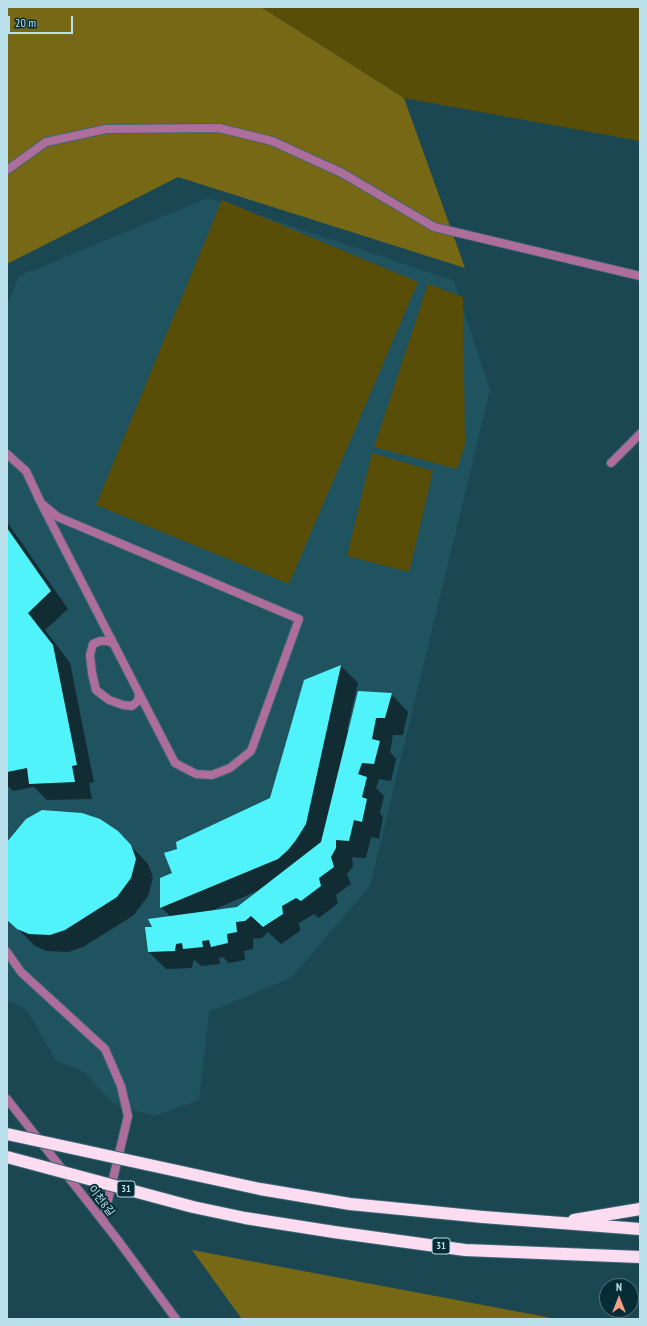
<!DOCTYPE html>
<meta charset="utf-8">
<style>
body{margin:0}
#map{position:relative;width:647px;height:1326px;overflow:hidden;background:#1b4753;font-family:"PT Sans Narrow",sans-serif}
canvas{display:block}
.frame{position:absolute;inset:0;border:8px solid #bae0ec;pointer-events:none}
.north{position:absolute;left:599px;top:1278px;width:40px;height:40px;box-sizing:border-box;background:#072c35;border:1px solid #4f747e;border-radius:50%;rotate:0deg;font-size:11px;font-weight:700;line-height:16px;text-align:center;color:#bae0ec}
.north::after{content:'';display:block;margin:auto;width:14px;height:18px;background:#f39f84;clip-path:polygon(50% 0,100% 100%,50% 72%,0 100%)}
.scale{position:absolute;left:8px;top:16px;width:65px;height:18px;box-sizing:border-box;border:2px solid #bae0ec;border-top:0;padding-left:5px;font-size:12px;line-height:14px;white-space:nowrap;color:#bae0ec;-webkit-text-stroke:3px #072c35;paint-order:stroke}
</style>
<div id="map">
<canvas width="647" height="1326"></canvas>
<div class="frame"></div>
<div class="north">N</div>
<div class="scale">20 m</div>
</div>
<script>
const g = document.querySelector('canvas').getContext('2d');
g.lineJoin = 'round';
function paint(path, color) { g.fillStyle = color; g.fill(path, 'evenodd'); }
const poly = rows => new Path2D(rows.map(r => 'M' + r).join(''));
function trace(path, color, width, dash) { g.strokeStyle = color; g.lineWidth = width; g.lineCap = dash ? 'butt' : 'round'; g.setLineDash(dash || []); g.stroke(path); }
function drawText(font, color, halo, rows, align = 'center') {
  g.font = font + ' "PT Sans Narrow","Noto Sans KR",sans-serif'; g.lineWidth = 4; g.setLineDash([]); g.textBaseline = 'middle'; g.strokeStyle = halo; g.fillStyle = color; for (const [text, x, y, turn = 0] of rows) {
    g.save(); g.translate(x, y); g.rotate((+turn || 0) * Math.PI / 180); g.textAlign = isNaN(turn) ? turn : align; if (halo) g.strokeText(text, 0, 0); g.fillText(text, 0, 0); g.restore();
  }
}
paint(poly([
 [208,198,454,281,490,390,370,886,292,977,209,1012,199,1100,155,1116,112,1103,85,1072,56,1061,27,1010,7,1000,7,305,19,276]
]), '#205360');
paint(poly([
 [261,7,640,7,640,141,404,98],
 [222,200,418,282,289,584,96,505],
 [428,284,463,297,465,444,457,469,374,447],
 [372,453,433,471,409,572,347,556]
]), '#594e08');
paint(poly([
 [7,7,261,7,404,98,465,268,178,177,7,264],
 [192,1250,557,1319,242,1319]
]), '#776816');
paint(poly([
 [7,522,68,609,45,630,70,663,94,782,89,783,92,799,47,800,34,787,13,791,7,785],
 [341,666,358,683,347,730,349,731,391,694,408,712,403,735,393,735,390,752,396,759,391,781,379,779,376,788,384,796,380,813,383,817,379,839,371,837,366,858,352,857,353,866,347,874,351,884,336,895,338,903,319,918,314,914,299,923,300,931,281,944,268,932,262,938,253,939,253,949,244,951,245,960,229,963,223,957,219,958,220,964,201,966,195,960,193,961,192,968,166,969,149,952,153,928,171,917,161,907,173,874,178,849,271,799],
 [257,891,237,908,211,911],
 [117,831,148,864,153,877,148,896,134,915,83,947,68,952,47,951,35,946,7,918,7,843]
]), '#0007');
paint(poly([
 [7,528,51,591,28,613,53,645,77,765,72,766,75,782,29,784,27,768,7,772],
 [341,665,306,824,296,840,288,850,278,859,160,908,160,878,172,873,164,853,177,849,176,842,270,798,304,680],
 [358,691,392,693,385,718,376,718,372,739,380,741,374,764,362,763,358,774,367,777,362,797,367,799,362,822,354,820,349,841,336,840,336,848,331,857,334,867,319,878,321,886,301,901,296,898,282,906,283,914,263,927,251,916,245,921,236,922,237,932,227,934,228,943,211,947,209,940,202,941,203,947,183,949,182,943,176,944,175,951,148,952,145,927,152,927,148,919,237,907,321,842],
 [42,810,82,813,100,819,118,831,131,845,136,859,131,878,117,897,65,930,50,935,29,934,17,929,7,920,7,842,26,819]
]), '#50f3f9');
const lane = poly([
 [7,454,26,471,41,503,175,763,196,774,212,775,230,768,251,751,299,619,58,517,41,503],
 [611,463,640,434],
 [113,643,107,641,100,641,93,644,90,655,92,673,96,690,109,700,123,705,132,706,138,701,139,693],
 [7,952,21,972,105,1049,121,1086,128,1116,103,1221]
]);
const street = poly([
 [7,170,46,142,106,129,219,128,272,141,342,173,434,227,640,276],
 [7,1099,117,1239,176,1319]
]);
const highway = poly([
 [260,1189,350,1204,483,1217,640,1229],
 [245,1218,334,1232,465,1250,640,1257],
 [574,1220,640,1209]
]);
trace(lane, '#3b6672', 10);
trace(street, '#3b6672', 10);
trace(highway, '#3b6672', 14);
trace(lane, '#ae6e9b', 8);
trace(street, '#ae6e9b', 8);
trace(highway, '#fcdcf1', 12);
const highwayBridge = poly([
 [7,1134,260,1189],
 [7,1157,193,1207,245,1218]
]);
trace(highwayBridge, '#3b6672', 14, []);
trace(highwayBridge, '#fcdcf1', 12);
for (const [x, y, w] of [
 [126,1189,18],
 [441,1246,18]
]) { const box = new Path2D(); box.roundRect(x - w / 2, y - 8, w, 16, 3); g.fillStyle = '#072c35'; g.fill(box); trace(box, '#bae0ec', 1); }
drawText('bold 10px', '#bae0ec', null, [
 ["31",126,1189],
 ["31",441,1246]
]);
drawText('11px', '#bae0ec', '#072c35', [
 ["이천8길",101,1201,52]
]);
</script>
